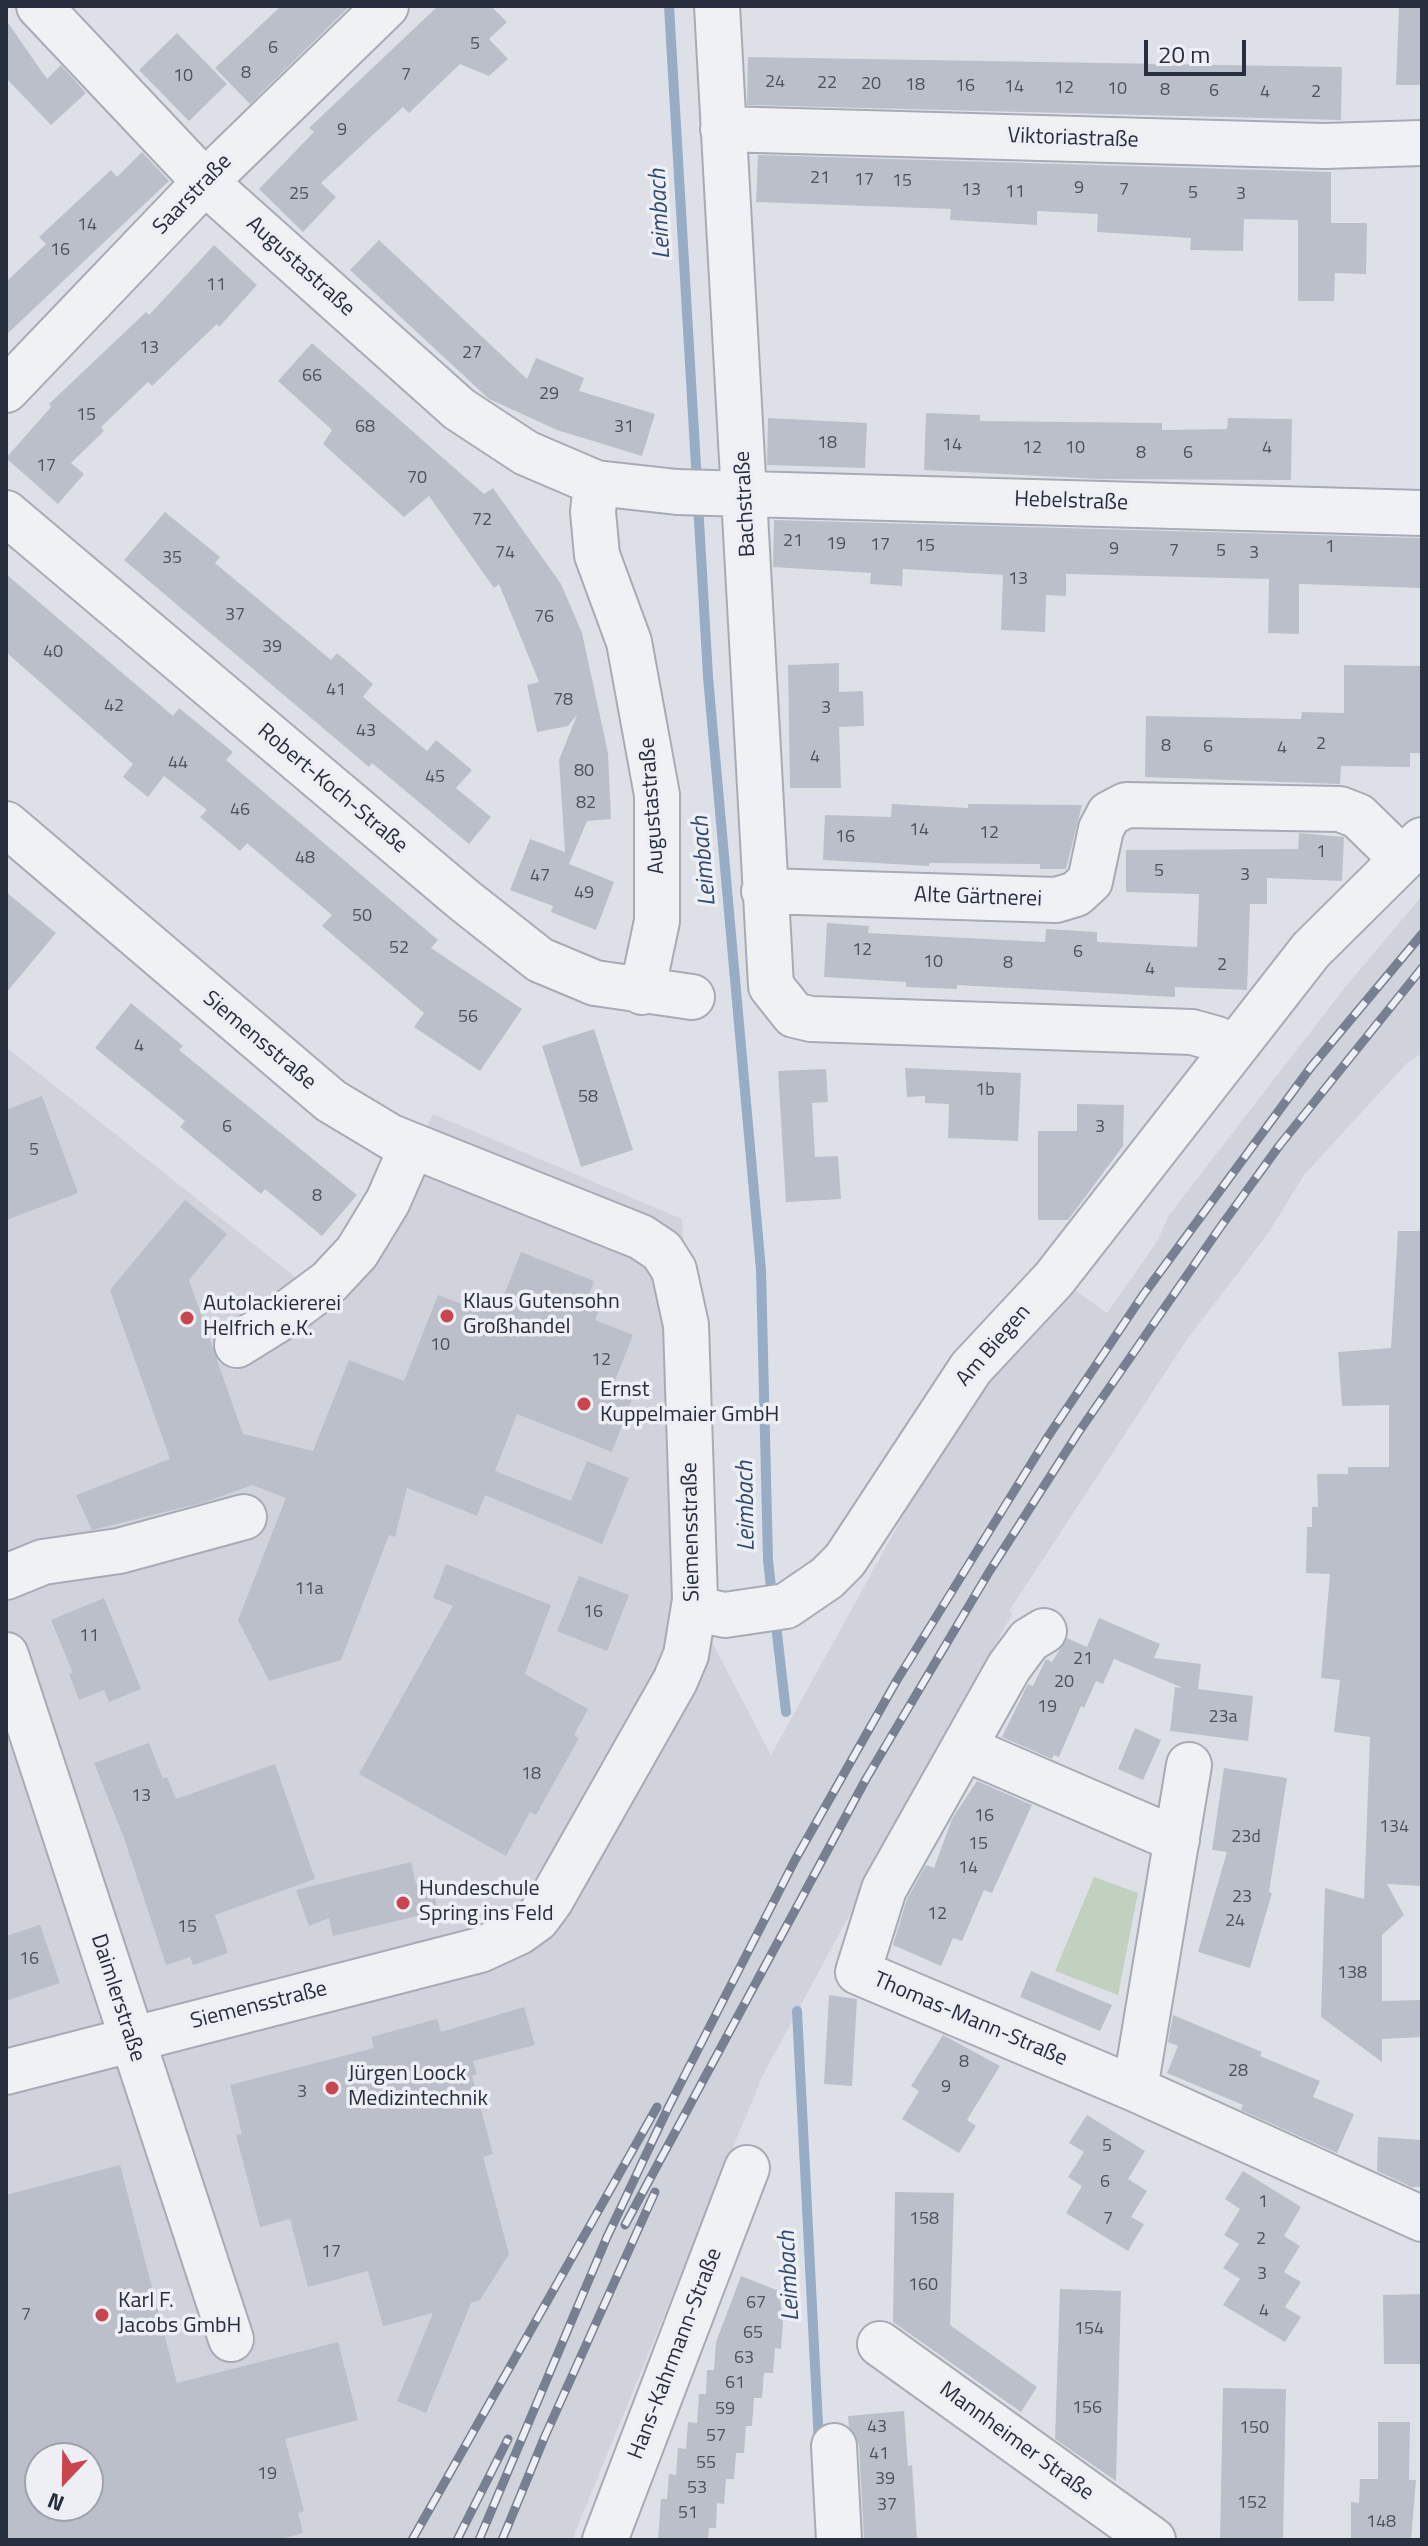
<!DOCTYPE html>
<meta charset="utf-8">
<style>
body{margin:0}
#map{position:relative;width:1428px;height:2546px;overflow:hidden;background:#dde1e7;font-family:"Titillium Web",sans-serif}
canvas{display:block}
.frame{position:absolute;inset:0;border:8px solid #272e3d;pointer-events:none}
.north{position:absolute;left:24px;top:2442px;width:80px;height:80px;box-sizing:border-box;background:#edeff5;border:2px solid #9ea2ab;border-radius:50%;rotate:202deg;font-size:22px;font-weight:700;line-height:32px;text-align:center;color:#272e3d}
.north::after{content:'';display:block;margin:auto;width:28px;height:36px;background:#c94550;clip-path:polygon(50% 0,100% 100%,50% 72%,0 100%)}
.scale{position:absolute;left:1144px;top:40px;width:102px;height:36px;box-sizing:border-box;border:4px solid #272e3d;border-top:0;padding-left:10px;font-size:24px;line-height:28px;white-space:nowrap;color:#272e3d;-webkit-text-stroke:6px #edeff5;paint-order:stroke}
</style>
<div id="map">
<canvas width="1428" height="2546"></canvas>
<div class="frame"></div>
<div class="north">N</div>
<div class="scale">20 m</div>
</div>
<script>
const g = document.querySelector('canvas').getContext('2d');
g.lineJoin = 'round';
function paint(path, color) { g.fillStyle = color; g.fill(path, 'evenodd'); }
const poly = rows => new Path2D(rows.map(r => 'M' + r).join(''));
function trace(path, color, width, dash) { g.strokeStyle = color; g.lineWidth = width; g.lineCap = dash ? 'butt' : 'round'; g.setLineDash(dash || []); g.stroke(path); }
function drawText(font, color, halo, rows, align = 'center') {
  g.font = font + ' "Titillium Web",sans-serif'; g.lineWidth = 7; g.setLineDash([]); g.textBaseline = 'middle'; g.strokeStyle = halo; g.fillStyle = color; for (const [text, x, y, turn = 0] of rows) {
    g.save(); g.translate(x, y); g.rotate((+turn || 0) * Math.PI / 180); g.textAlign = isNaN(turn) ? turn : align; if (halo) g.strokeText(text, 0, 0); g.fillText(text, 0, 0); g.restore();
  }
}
paint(poly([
 [1422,896,1422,1053,1407,1063,1304,1175,1269,1232,1186,1341,1009,1611,1012,1614,762,2077,572,2540,6,2540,6,1047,339,1312,433,1114,682,1219,711,1640,771,1755,922,1482,973,1401,1072,1288,1107,1313,1158,1240,1169,1215,1346,986],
 [40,2458,88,2458,88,2506,40,2506]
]), '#d0d3dc');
paint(poly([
 [1094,1877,1138,1893,1118,1995,1055,1971]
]), '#c2d0bf');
trace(poly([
 [669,6,697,483],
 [698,503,708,677,761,1270,768,1560,772,1596],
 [775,1616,786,1712],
 [797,2011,819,2444]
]), '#99acc6', 10);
paint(poly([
 [281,6,350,6,250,104,215,68],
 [438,6,491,6,507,22,489,39,508,59,489,76,460,64,409,113,403,107,321,183,336,197,303,232,259,189,314,132,309,128],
 [1399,6,1422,6,1422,85,1396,85],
 [6,20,47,79,61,65,86,93,51,125,6,78],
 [177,33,227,84,189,121,139,70],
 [748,57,1342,67,1341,120,747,105],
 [142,152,169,181,6,335,6,282,46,244,39,237,111,170,117,177],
 [758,155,1331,172,1331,223,1367,223,1366,274,1335,273,1334,301,1298,301,1298,220,1244,219,1243,251,1190,250,1191,238,1097,232,1098,214,1037,211,1037,225,950,220,951,209,756,202],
 [379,240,527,379,536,358,584,378,579,391,655,414,642,456,557,430,489,399,350,270],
 [214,245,257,285,219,327,217,324,152,386,148,382,101,427,104,431,71,463,84,474,58,504,6,458,51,407,49,404,146,312,149,315],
 [312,343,484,494,493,488,561,584,582,633,608,753,611,819,587,821,569,864,614,882,596,930,551,912,553,906,510,890,530,839,565,852,559,760,577,715,568,726,537,732,527,685,539,682,499,584,494,588,429,496,404,517,323,444,332,430,278,381],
 [926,413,980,415,980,421,1162,423,1162,430,1227,429,1228,418,1292,419,1291,480,1100,479,924,470],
 [768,418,867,423,865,468,767,465],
 [165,512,220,557,215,563,331,660,337,653,373,684,363,697,427,751,436,740,472,770,456,788,491,817,469,844,372,763,369,767,124,560],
 [774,520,1422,538,1422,588,1299,584,1299,634,1268,633,1269,579,1066,574,1066,596,1046,595,1045,632,1001,630,1003,575,903,569,902,586,870,584,871,573,773,567],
 [6,574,173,716,179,708,233,752,226,760,438,940,431,948,522,1009,480,1071,414,1027,424,1013,322,926,332,915,247,843,240,851,200,817,207,810,164,776,148,797,123,777,133,764,6,652],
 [839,663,839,692,863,691,864,726,839,727,841,788,790,788,788,665],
 [1344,665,1422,666,1422,753,1410,753,1410,767,1341,766,1340,784,1145,777,1146,716,1301,719,1302,712,1344,713],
 [892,804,968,808,968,804,1082,805,1066,869,1040,869,1040,864,929,863,929,866,823,860,825,815,891,817],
 [1299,833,1344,837,1342,881,1267,878,1267,904,1250,904,1247,990,1175,987,1175,997,957,985,957,989,906,987,906,982,824,977,827,923,869,926,868,933,1045,942,1046,929,1097,932,1097,942,1197,947,1199,894,1126,892,1126,850,1298,849],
 [6,892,56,933,6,993],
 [131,1003,183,1046,179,1050,357,1195,322,1236,265,1189,261,1194,180,1127,185,1121,95,1048],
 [594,1029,633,1150,581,1167,542,1046],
 [905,1068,1021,1073,1018,1141,948,1138,949,1104,925,1103,925,1096,907,1097],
 [826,1069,828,1102,812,1103,815,1157,838,1156,841,1199,786,1202,778,1071],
 [42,1096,78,1193,6,1220,6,1110],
 [1077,1104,1124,1105,1123,1146,1068,1220,1038,1220,1038,1131,1077,1131],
 [185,1200,227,1234,189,1280,243,1434,313,1451,349,1360,404,1381,438,1295,477,1310,478,1306,497,1313,521,1252,594,1281,588,1298,602,1304,595,1320,633,1335,612,1388,633,1396,612,1452,517,1414,495,1471,571,1501,587,1461,629,1478,602,1544,485,1495,477,1516,407,1488,395,1537,389,1535,341,1660,269,1681,238,1620,286,1498,252,1485,205,1502,92,1530,76,1495,170,1459,110,1290],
 [1398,1231,1422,1231,1422,1886,1387,1884,1404,1915,1382,1935,1382,2001,1421,2000,1422,2037,1382,2039,1382,2062,1321,2017,1325,1888,1364,1899,1370,1737,1334,1732,1340,1680,1321,1678,1330,1574,1306,1573,1307,1527,1312,1527,1312,1507,1318,1507,1317,1474,1348,1474,1348,1467,1389,1467,1389,1405,1342,1406,1338,1352,1391,1348],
 [446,1564,551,1605,525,1674,588,1709,574,1735,579,1738,536,1815,530,1812,506,1856,359,1774,453,1606,433,1598],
 [579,1576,629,1595,607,1651,557,1631],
 [104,1598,141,1689,109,1702,104,1690,79,1700,69,1674,73,1673,51,1620],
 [1099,1618,1160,1644,1154,1658,1201,1664,1198,1689,1253,1696,1248,1741,1170,1731,1175,1687,1183,1688,1114,1659,1103,1684,1096,1681,1084,1708,1081,1706,1059,1757,1054,1755,1052,1759,1002,1737,1028,1684,1033,1686,1046,1659,1052,1662,1067,1638,1087,1647],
 [1135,1728,1161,1740,1143,1780,1118,1769],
 [149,1743,163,1779,167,1777,176,1799,275,1764,315,1879,215,1915,228,1953,193,1965,190,1957,166,1965,124,1838,94,1763],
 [1224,1768,1287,1778,1269,1892,1272,1893,1250,1968,1198,1952,1227,1852,1212,1850],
 [977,1781,1032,1805,992,1893,984,1890,962,1941,953,1938,941,1966,893,1945,907,1899,926,1865,934,1868,952,1819],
 [411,1862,416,1884,431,1881,438,1911,333,1936,329,1918,309,1926,296,1890],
 [40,1925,60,1983,6,2001,6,1936],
 [1031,1971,1112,2005,1100,2031,1020,1997],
 [829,1995,857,1999,852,2086,824,2084],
 [524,2007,535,2045,473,2061,477,2074,472,2076,493,2154,483,2157,509,2254,480,2300,471,2303,426,2413,397,2401,433,2313,383,2326,368,2271,308,2287,290,2219,260,2227,236,2135,242,2134,230,2085,374,2048,371,2037,437,2019,441,2032],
 [1173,2015,1262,2052,1260,2056,1320,2081,1313,2097,1354,2114,1337,2153,1241,2110,1243,2105,1167,2073,1178,2046,1168,2042],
 [943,2035,1000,2066,967,2120,976,2126,959,2153,902,2119,919,2091,911,2086],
 [1087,2115,1145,2151,1128,2179,1147,2191,1131,2217,1144,2224,1128,2251,1066,2213,1082,2186,1068,2177,1084,2152,1069,2143],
 [1378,2137,1422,2140,1422,2187,1412,2187,1377,2171],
 [120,2165,177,2383,338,2342,358,2420,285,2439,304,2511,298,2513,303,2533,277,2540,6,2540,6,2195],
 [40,2458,88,2458,88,2506,40,2506],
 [1243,2171,1301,2207,1284,2236,1300,2246,1284,2272,1301,2282,1285,2307,1301,2317,1285,2342,1223,2305,1240,2279,1223,2268,1239,2244,1224,2235,1240,2209,1225,2199],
 [895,2192,954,2193,950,2325,1037,2387,1021,2412,893,2322],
 [741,2276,779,2291,783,2322,781,2349,775,2348,773,2373,764,2373,762,2398,754,2398,752,2426,746,2426,744,2453,736,2453,734,2479,726,2479,724,2504,717,2503,716,2528,709,2528,708,2540,658,2540,661,2499,667,2499,669,2474,676,2475,678,2448,686,2449,688,2422,697,2423,699,2394,706,2394,707,2370,714,2370,716,2342],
 [1060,2289,1121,2291,1116,2481,1055,2439],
 [1422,2294,1422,2364,1384,2364,1383,2295],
 [1223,2388,1286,2389,1283,2540,1220,2540],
 [904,2411,908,2466,912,2465,917,2540,864,2540,859,2445,849,2427,848,2416],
 [1378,2422,1410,2422,1409,2480,1416,2480,1411,2540,1351,2540,1351,2502,1359,2503,1360,2479,1378,2479]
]), '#bbbfc9');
const minor = poly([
 [39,6,205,182,459,409,526,453,596,483,593,512,597,555,629,642,657,795,657,921,642,992],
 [717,6,771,986,794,1015,811,1019,1192,1032,1217,1039,1233,1049],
 [723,129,1324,146,1422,143],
 [6,390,205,182,386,6],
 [596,483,677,492,1422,513],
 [6,513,464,900,540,960,595,983,692,997],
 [6,824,331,1101,391,1137,641,1237,662,1251,674,1270,686,1325,695,1600,686,1655,675,1681,551,1900,537,1919,519,1932,480,1950,6,2072],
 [764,891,1056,900,1076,894,1090,881,1101,829,1109,814,1126,805,1340,809,1358,816,1401,858],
 [237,1345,282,1317,329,1282,357,1252,388,1201,412,1146],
 [6,1577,43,1562,119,1551,244,1517],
 [695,1609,725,1615,786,1606,827,1578,845,1560,971,1368,1054,1279,1311,950,1422,840],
 [1044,1631,1029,1640,1009,1667,884,1889,858,1972,1135,2089,1422,2219],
 [6,1655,231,2339],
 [964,1748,1177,1840],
 [1135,2089,1189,1765],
 [880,2344,1153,2540],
 [834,2446,839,2540],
 [605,2540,747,2168]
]);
trace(minor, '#a6abb4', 48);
trace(minor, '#f0f1f5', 44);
const rail = poly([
 [625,2225,866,1779,989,1572,1078,1433,1219,1229,1279,1146,1422,968],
 [412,2540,657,2107],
 [457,2540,508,2439],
 [479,2540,607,2237,669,2106,795,1860,897,1680,1047,1438,1143,1295,1311,1067,1422,934],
 [502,2540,545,2436,655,2192]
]);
trace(rail, '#777f90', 9);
trace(rail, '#edeff5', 6, [18]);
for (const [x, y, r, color] of [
 [447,1316,8,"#c94550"],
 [187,1318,8,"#c94550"],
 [584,1404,8,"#c94550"],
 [403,1903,8,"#c94550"],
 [332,2088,8,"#c94550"],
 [102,2315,8,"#c94550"]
]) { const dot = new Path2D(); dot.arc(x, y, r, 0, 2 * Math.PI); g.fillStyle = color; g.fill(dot); trace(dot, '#edeff5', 3); }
drawText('18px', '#4c5260', null, [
 ["5",475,45],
 ["6",273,49],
 ["8",246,74],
 ["7",406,76],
 ["10",183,77],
 ["24",775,83],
 ["22",827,84],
 ["20",871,85],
 ["18",915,86],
 ["16",965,87],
 ["14",1014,88],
 ["12",1064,89],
 ["10",1117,90],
 ["8",1165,91],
 ["6",1214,92],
 ["4",1265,93],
 ["2",1316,93],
 ["9",342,131],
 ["21",820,179],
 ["17",864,181],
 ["15",902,182],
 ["9",1079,189],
 ["13",971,191],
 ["7",1124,191],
 ["11",1015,193],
 ["5",1193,194],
 ["25",299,195],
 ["3",1241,195],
 ["14",87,226],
 ["16",60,251],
 ["11",216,286],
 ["13",149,349],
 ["27",472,354],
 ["66",312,377],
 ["29",549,395],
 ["15",86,416],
 ["68",365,428],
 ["31",624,428],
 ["18",827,444],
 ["14",952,446],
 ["12",1032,449],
 ["10",1075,449],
 ["4",1267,449],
 ["8",1141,454],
 ["6",1188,454],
 ["17",46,467],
 ["70",417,479],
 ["72",482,521],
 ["21",793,542],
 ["19",836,545],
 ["17",880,546],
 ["15",925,547],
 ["1",1330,548],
 ["9",1114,550],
 ["7",1174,552],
 ["5",1221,552],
 ["74",505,554],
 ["3",1254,554],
 ["35",172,559],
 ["13",1018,580],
 ["37",235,616],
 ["76",544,618],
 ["39",272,648],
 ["40",53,653],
 ["41",336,691],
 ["78",563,701],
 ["42",114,707],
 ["3",826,709],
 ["43",366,732],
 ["2",1321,745],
 ["8",1166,747],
 ["6",1208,748],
 ["4",1282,749],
 ["4",815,758],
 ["44",178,764],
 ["80",584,772],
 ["45",435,778],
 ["82",586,804],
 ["46",240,811],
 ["14",919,831],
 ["12",989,834],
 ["16",845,838],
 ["1",1321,853],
 ["48",305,859],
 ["5",1159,872],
 ["3",1245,876],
 ["47",540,877],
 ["49",584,894],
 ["50",362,917],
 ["52",399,949],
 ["12",862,951],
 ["6",1078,953],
 ["10",933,963],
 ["8",1008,964],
 ["2",1222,966],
 ["4",1150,970],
 ["56",468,1018],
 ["4",139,1047],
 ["1b",985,1091],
 ["58",588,1098],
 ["6",227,1128],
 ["3",1100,1128],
 ["5",34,1151],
 ["8",317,1197],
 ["10",440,1346],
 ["12",601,1361],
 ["11a",309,1590],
 ["16",593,1613],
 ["11",89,1637],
 ["21",1083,1660],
 ["20",1064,1683],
 ["19",1047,1708],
 ["23a",1223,1718],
 ["18",531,1775],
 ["13",141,1797],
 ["16",984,1817],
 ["134",1394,1828],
 ["23d",1246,1838],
 ["15",978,1845],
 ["14",968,1869],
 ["23",1242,1898],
 ["12",937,1915],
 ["24",1235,1922],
 ["15",187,1928],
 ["16",29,1960],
 ["138",1352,1974],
 ["8",964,2063],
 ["28",1238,2072],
 ["9",946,2088],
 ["3",302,2093],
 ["5",1107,2147],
 ["6",1105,2183],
 ["1",1263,2203],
 ["158",924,2220],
 ["7",1108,2220],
 ["2",1261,2240],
 ["17",331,2253],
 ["3",1262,2275],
 ["160",923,2286],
 ["67",756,2304],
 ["4",1264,2312],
 ["7",26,2316],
 ["154",1089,2330],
 ["65",753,2334],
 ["63",744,2359],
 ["61",735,2384],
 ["156",1087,2409],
 ["59",725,2410],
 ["43",877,2428],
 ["150",1254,2429],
 ["57",716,2437],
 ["41",879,2455],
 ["55",706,2464],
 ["19",267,2475],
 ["39",885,2480],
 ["53",697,2489],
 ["152",1252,2504],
 ["37",887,2506],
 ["51",688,2514],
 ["148",1381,2523]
]);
drawText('22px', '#272e3d', '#edeff5', [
 ["Viktoriastraße",1073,139,2],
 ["Saarstraße",193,195,-46],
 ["Augustastraße",300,267,42],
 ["Hebelstraße",1071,502,2],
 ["Bachstraße",746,504,-93],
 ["Robert-Koch-Straße",332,789,40],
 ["Augustastraße",653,806,-94],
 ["Alte Gärtnerei",978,898,2],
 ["Siemensstraße",259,1041,40],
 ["Am Biegen",994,1346,-49],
 ["Siemensstraße",692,1532,-91],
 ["Daimlerstraße",117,1998,72],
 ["Siemensstraße",259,2006,-14],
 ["Thomas-Mann-Straße",970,2020,23],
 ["Hans-Kahrmann-Straße",676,2354,-69],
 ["Mannheimer Straße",1016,2442,36]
]);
drawText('22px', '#272e3d', '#edeff5', [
 ["Klaus Gutensohn",463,1303],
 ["Großhandel",463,1328],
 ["Autolackiererei",203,1305],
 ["Helfrich e.K.",203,1330],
 ["Ernst",600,1391],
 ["Kuppelmaier GmbH",600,1416],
 ["Hundeschule",419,1890],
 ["Spring ins Feld",419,1915],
 ["Jürgen Loock",348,2075],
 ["Medizintechnik",348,2100],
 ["Karl F.",118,2302],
 ["Jacobs GmbH",118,2327]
], 'left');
drawText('italic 24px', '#334a6f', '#edeff5', [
 ["Leimbach",661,214,-93],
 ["Leimbach",705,861,-95],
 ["Leimbach",747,1506,-91],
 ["Leimbach",790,2276,-93]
]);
</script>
